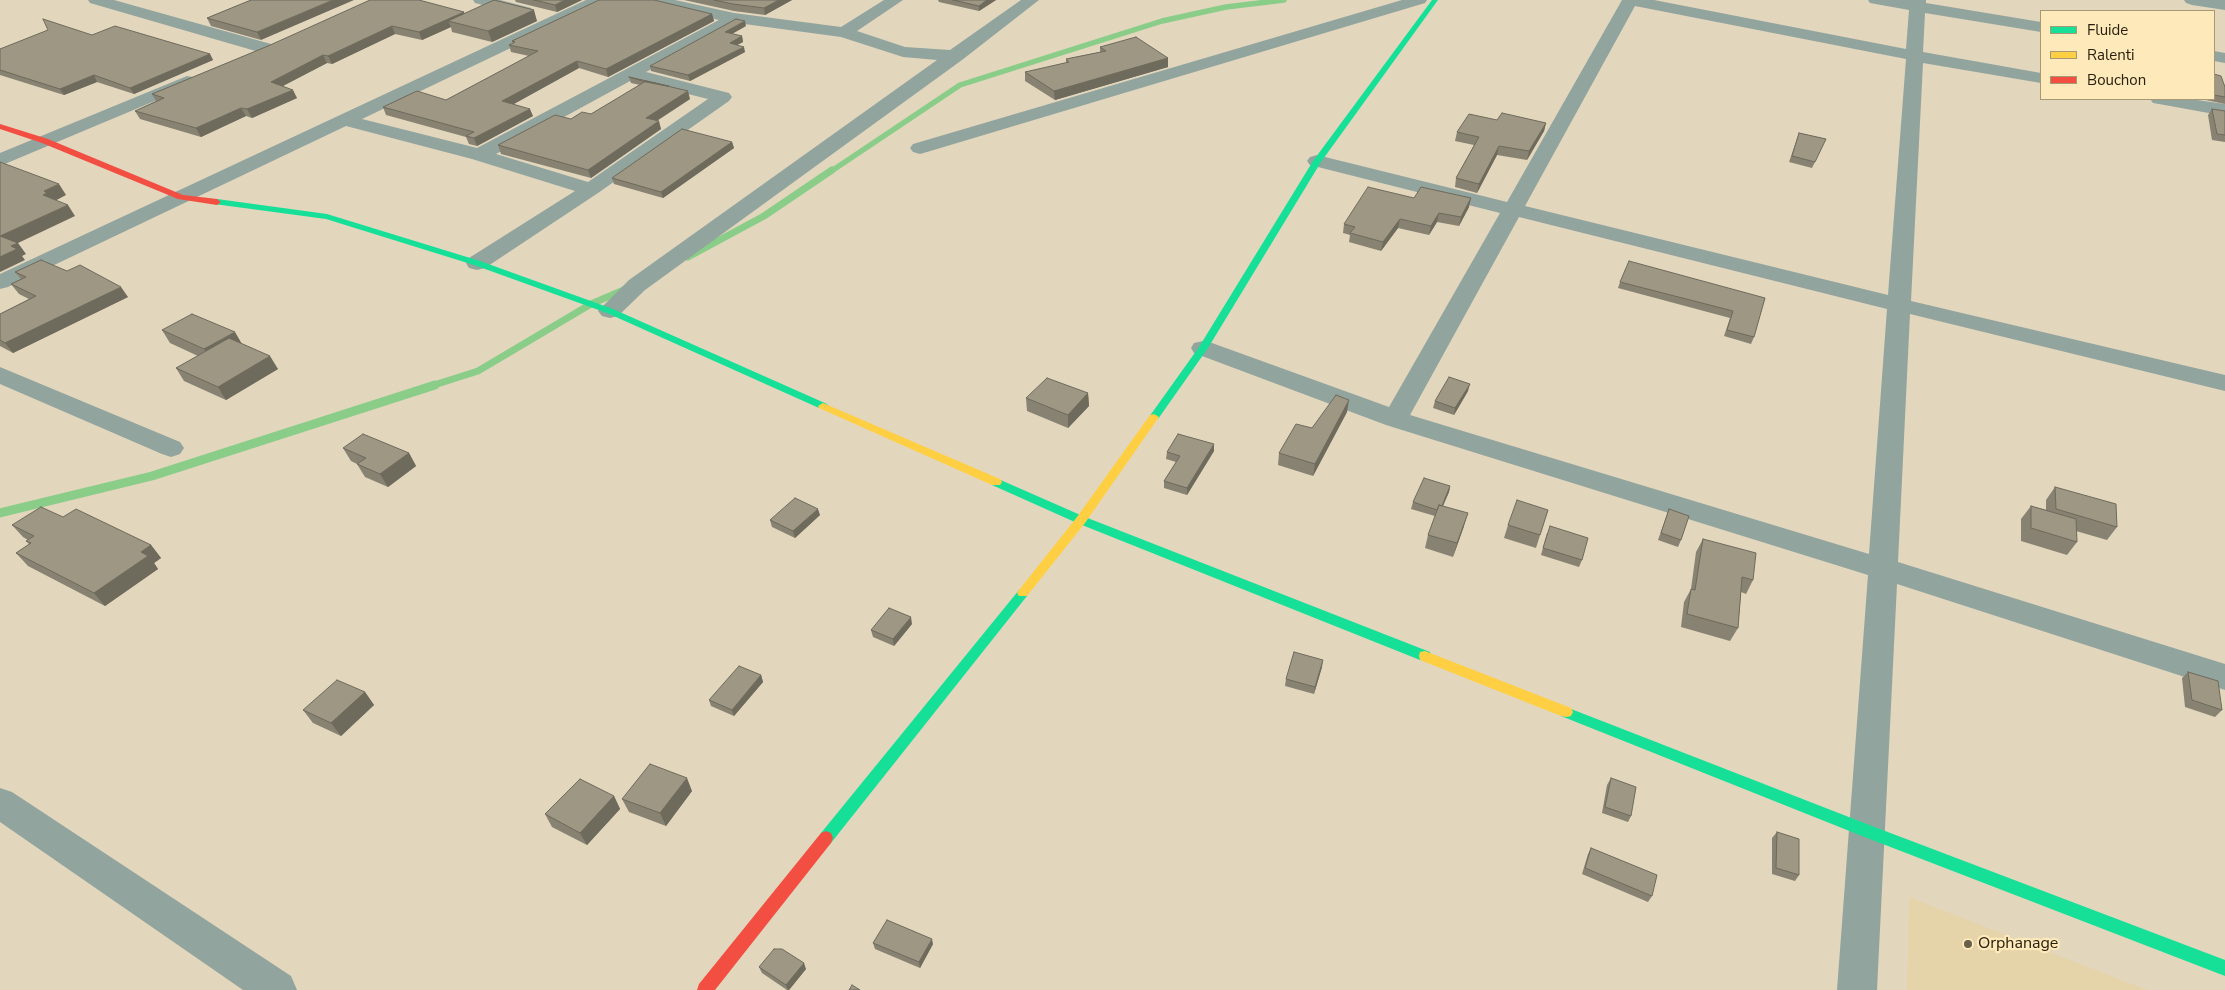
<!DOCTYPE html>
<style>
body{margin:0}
#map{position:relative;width:2225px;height:990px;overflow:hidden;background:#e2d6bd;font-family:"Nunito Sans",sans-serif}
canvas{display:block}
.legend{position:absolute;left:2040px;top:10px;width:175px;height:90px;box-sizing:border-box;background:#fee9ba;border:1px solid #a89975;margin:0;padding:6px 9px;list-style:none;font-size:15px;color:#28200e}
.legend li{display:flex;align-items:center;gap:10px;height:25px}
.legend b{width:25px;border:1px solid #a89975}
</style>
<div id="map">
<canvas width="2225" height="990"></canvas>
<ul class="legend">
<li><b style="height:6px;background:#16e098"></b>Fluide</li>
<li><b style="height:6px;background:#ffcf43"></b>Ralenti</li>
<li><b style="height:6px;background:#f24e42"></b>Bouchon</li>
</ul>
</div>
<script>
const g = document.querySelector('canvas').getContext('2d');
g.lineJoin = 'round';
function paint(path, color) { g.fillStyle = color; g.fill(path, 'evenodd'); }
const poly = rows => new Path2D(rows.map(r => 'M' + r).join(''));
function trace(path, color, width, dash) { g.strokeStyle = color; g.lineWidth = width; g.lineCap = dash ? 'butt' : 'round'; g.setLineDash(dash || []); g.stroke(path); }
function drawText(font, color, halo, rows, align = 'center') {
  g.font = font + ' "Nunito Sans",sans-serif'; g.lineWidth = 4.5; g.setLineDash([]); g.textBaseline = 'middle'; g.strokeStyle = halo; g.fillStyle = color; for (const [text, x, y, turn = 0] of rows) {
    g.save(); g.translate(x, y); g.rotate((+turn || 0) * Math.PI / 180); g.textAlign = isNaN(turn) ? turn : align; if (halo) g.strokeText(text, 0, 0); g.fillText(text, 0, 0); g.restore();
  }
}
paint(poly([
 [1909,897,2147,990,1907,990]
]), '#e5d3aa');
trace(poly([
 [830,172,960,85,1162,21,1226,7,1284,0]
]), '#8acd88', 5.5);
trace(poly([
 [688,257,764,216,832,170],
 [431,386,478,371,591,304,626,289]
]), '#8acd88', 7);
trace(poly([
 [0,513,152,476,435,385]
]), '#8acd88', 9);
paint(poly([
 [88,0,114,0,271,44,274,48,271,52,265,53,259,52,90,3,88,0],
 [473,0,500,0,531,8,533,11,531,14,525,16,475,3,473,0],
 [586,0,607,0,605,3,362,119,477,148,719,20,647,3,645,0,675,0,734,13,841,27,884,0,903,0,857,31,905,47,950,50,1021,0,1039,0,962,60,645,290,618,316,610,318,602,316,598,311,629,280,937,60,903,57,841,37,737,23,646,72,729,93,732,97,729,101,598,193,485,268,477,270,469,268,466,263,469,258,575,191,472,159,346,126,8,287,0,289,0,274,586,0],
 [632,80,708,99,588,182,496,154,632,80],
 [1402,0,1427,0,1425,3,927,152,920,154,913,152,910,148,913,144,1402,0],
 [1622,0,1654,0,1906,49,1909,10,1870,3,1868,0,1926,0,1926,3,2041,22,2041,32,1925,13,1923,52,2041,73,2041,83,1923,63,1911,301,2225,375,2225,391,1910,314,1898,562,2225,664,2225,690,1897,584,1877,990,1837,990,1868,575,1386,425,1194,353,1191,348,1194,343,1203,341,1212,343,1389,407,1500,213,1310,165,1307,161,1310,157,1317,155,1507,202,1622,0],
 [1635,6,1906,59,1888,295,1525,206,1635,6],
 [1519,217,1887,309,1869,554,1410,415,1519,217],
 [2184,0,2225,0,2225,10,2192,5,2186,3,2184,0],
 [2214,51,2225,53,2225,63,2214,61,2214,51],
 [187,76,193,77,196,81,193,85,0,166,0,153,187,76],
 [2150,99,2190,99,2225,104,2225,116,2159,104,2153,103,2150,99],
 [0,367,180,442,184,448,180,454,171,457,162,454,0,384,0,367],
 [0,788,12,792,291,976,297,990,243,990,0,822,0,788]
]), '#92a49e');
paint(poly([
 [1432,0,1438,0,1321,162,1208,348,1158,419,1150,419,1149,417,1199,347,1313,161,1432,0],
 [217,199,327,214,480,261,613,309,827,404,828,406,827,408,819,408,607,313,474,265,326,219,214,204,213,202,217,199],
 [996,478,1085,517,1430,652,1431,656,1430,660,1425,661,1420,660,1077,523,992,485,990,482,996,478],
 [1023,588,1027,590,1029,593,1027,596,831,843,826,845,821,843,819,838,821,833,1019,590,1023,588],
 [1566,707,1872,826,2225,960,2225,976,1862,836,1561,716,1559,712,1561,708,1566,707]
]), '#16e098');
paint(poly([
 [823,403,1000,479,1002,482,1000,485,992,485,819,408,818,406,823,403],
 [1154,414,1159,417,1085,523,1027,596,1019,596,1017,593,1019,590,1077,517,1150,415,1154,414],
 [1425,651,1571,708,1573,712,1571,716,1566,717,1561,716,1420,660,1419,656,1420,652,1425,651]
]), '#ffcf43');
paint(poly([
 [0,124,48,139,183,195,217,199,221,202,217,205,178,199,42,143,0,129,0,124],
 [826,831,831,833,833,838,831,843,715,990,697,990,699,984,821,833,826,831]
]), '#f24e42');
paint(poly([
 [251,0,261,40,211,26,207,18],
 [515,0,582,0,557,12,516,2],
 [684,0,792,0,765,15,734,11],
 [938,0,996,0,979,11,939,2],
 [464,13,537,21,492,42,452,32,451,27,422,40,395,34,332,64,327,63,283,86,297,98,252,118,246,116,201,137,140,119,135,111,156,101,152,94,268,46],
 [712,14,714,21,608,77,579,68,513,104,533,116,477,146,469,144,466,137,386,115,383,107,446,100,529,56,511,52,509,45,513,43,512,41],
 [746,26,732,34,742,36,743,42,737,45,745,52,690,81,651,71,650,66],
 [92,35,210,54,213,60,134,94,97,82,64,95,0,75,0,49],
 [1100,47,1168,58,1168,67,1055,100,1025,81,1025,72,1066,63,1066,59,1100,52],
 [2214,74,2225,87,2225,104,2201,99,2214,99],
 [629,77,669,86,669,87,690,99,657,121,661,129,591,178,501,154,498,145,571,119,591,114,640,85,631,83],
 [2212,109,2225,111,2225,142,2212,140,2208,115],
 [1497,120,1546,123,1544,131,1527,160,1497,155,1477,193,1455,187,1456,178,1474,145,1455,141,1457,132],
 [1799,133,1826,139,1812,168,1789,162],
 [732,142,734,148,663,198,614,184,612,178],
 [1414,198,1469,207,1459,226,1437,222,1429,235,1398,228,1381,251,1349,242,1350,235,1343,233,1344,224],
 [15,272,128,297,13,353,0,346,0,314,29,299,19,294,11,284,21,279],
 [1620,282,1765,298,1754,337,1751,344,1724,336,1730,318,1618,288],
 [162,330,242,344,278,369,226,400,184,381,176,368,198,356,170,343],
 [1468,391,1454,415,1433,408,1435,401],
 [1088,393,1089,406,1068,428,1027,411,1026,398],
 [1347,412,1313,476,1278,465,1279,453,1312,428],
 [343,448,409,453,416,466,388,487,365,477,357,464,351,461],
 [1214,451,1187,495,1164,488,1164,481,1176,462,1166,459,1167,452],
 [1450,486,1449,492,1443,506,1464,526,1453,557,1425,548,1428,535,1435,516,1411,509,1413,502],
 [2055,487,2117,527,2107,540,2076,531,2077,542,2067,555,2021,541,2021,519,2031,506,2046,510,2046,500],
 [1669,509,1681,540,1678,547,1658,540],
 [1548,510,1536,548,1504,538,1508,525],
 [820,515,795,538,772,527,770,520],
 [63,517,151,545,161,558,154,563,158,569,105,606,28,566,16,553,29,544,26,541,28,540,23,537,12,525],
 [1547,533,1582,560,1579,567,1541,555],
 [1703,539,1753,580,1746,594,1741,592,1738,628,1730,641,1681,627,1684,602,1691,589,1696,552],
 [912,624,894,646,873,637,871,630],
 [1322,667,1314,694,1285,686,1286,679],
 [2188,672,2222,710,2215,717,2185,707,2182,678],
 [761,675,763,682,734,716,711,706,709,700],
 [365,692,374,705,341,736,313,723,303,710],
 [1611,778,1631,816,1628,822,1602,813,1607,785],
 [692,791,666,826,629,812,622,799],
 [614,796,620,809,587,845,552,827,545,814],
 [1777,832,1799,875,1795,881,1772,874,1772,838],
 [1591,848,1652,896,1648,902,1582,874,1588,854],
 [873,943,933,944,920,968,875,949],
 [759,967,806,969,789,990,787,990,762,973]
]), '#878271');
paint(poly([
 [333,0,354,0,261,40,257,32],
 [565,0,582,0,557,12,555,5],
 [779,0,792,0,765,15,764,8],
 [987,0,996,0,979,11,979,6],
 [534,10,537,21,492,42,488,31],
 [464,12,467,20,448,21,451,27,422,40,419,32],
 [712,14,714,21,608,77,606,69],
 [745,21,746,26,726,37,725,32],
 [392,26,395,34,332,64,328,56],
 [742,36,743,42,731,48,730,43],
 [744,47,745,52,690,81,688,75],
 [210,54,213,60,134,94,130,88],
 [323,55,327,63,275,90,271,82],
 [1168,58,1168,67,1055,100,1054,91],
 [577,61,579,68,505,109,502,101],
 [94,75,97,82,64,95,60,89],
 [293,90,297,98,252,118,247,109],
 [688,91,690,99,648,126,646,118],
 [241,108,246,116,201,137,196,128],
 [530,109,533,116,477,146,474,138],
 [659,121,661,129,591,178,588,170],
 [1546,123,1544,131,1527,160,1529,151],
 [732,142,734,148,663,198,661,192],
 [1499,146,1497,155,1477,193,1479,184],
 [59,184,66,195,53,202,43,195,44,191],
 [1471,198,1469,207,1459,226,1461,217],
 [68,205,75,216,18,243,26,254,22,256,25,260,0,272,0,236],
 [1439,213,1437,222,1429,235,1431,226],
 [1400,219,1398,228,1381,251,1383,242],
 [121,287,128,297,13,353,5,343],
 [235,332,242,344,213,362,204,349],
 [270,356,278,369,226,400,218,387],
 [1470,384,1468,391,1454,415,1455,408],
 [1088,393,1089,406,1068,428,1068,415],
 [1349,400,1347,412,1313,476,1315,464],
 [1214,444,1214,451,1187,495,1187,488],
 [409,453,416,466,388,487,380,474],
 [1450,486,1449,492,1438,517,1440,510],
 [818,509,820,515,795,538,793,531],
 [1468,513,1464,526,1453,557,1457,543],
 [151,545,161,558,154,563,158,569,105,606,94,593,141,552],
 [911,617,912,624,894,646,893,639],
 [1323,660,1322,667,1314,694,1315,687],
 [761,675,763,682,734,716,732,710],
 [365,692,374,705,341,736,331,723],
 [687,778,692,791,666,826,660,813],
 [614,796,620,809,587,845,580,833],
 [932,939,933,944,920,968,919,962],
 [804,963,806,969,789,990,788,990,786,985]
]), '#6e6a5c');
const building = poly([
 [251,0,333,0,257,32,207,18,251,0],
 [370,0,419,0,464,12,419,32,392,26,328,56,323,55,271,82,293,90,247,109,241,108,196,128,135,111,164,98,152,94,268,46,370,0],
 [494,0,534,10,488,31,448,21,494,0],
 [534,0,565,0,555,5,534,0],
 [599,0,654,0,712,14,606,69,577,61,502,101,530,109,474,138,466,136,474,132,383,107,417,91,446,100,538,51,509,45,515,42,512,41,599,0],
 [714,0,779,0,764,8,733,4,714,0],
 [953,0,987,0,979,6,953,0],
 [43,19,92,35,115,26,210,54,130,88,94,75,60,89,0,70,0,49,48,30,43,19],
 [736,19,745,21,725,32,742,36,730,43,744,47,688,75,650,66,736,19],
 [1136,37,1168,58,1054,91,1025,72,1069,62,1066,59,1106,51,1100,47,1136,37],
 [2214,74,2221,76,2225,87,2225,97,2214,95,2214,74],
 [629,77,669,86,667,86,646,82,629,77],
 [646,81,688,91,646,118,659,121,588,170,498,145,555,115,571,119,582,112,591,114,646,81],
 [2212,109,2225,111,2225,135,2217,134,2212,109],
 [1502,113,1546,123,1529,151,1499,146,1479,184,1456,178,1479,137,1457,132,1469,114,1497,120,1502,113],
 [682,129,732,142,661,192,612,178,682,129],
 [1799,133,1826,139,1815,162,1792,156,1799,133],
 [0,162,59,184,44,191,47,193,43,195,68,205,0,236,18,243,11,246,17,249,0,257,0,162],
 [1368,187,1414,198,1421,187,1471,198,1461,217,1439,213,1431,226,1400,219,1383,242,1350,233,1355,227,1344,224,1368,187],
 [41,260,67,271,80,265,121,287,5,343,0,340,0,314,36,296,11,284,26,277,15,272,41,260],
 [1629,261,1765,298,1754,337,1727,330,1733,311,1620,282,1629,261],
 [192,314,235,332,204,349,162,330,192,314],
 [229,338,270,356,218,387,176,368,229,338],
 [1449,377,1470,384,1455,408,1435,401,1449,377],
 [1047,378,1088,393,1068,415,1026,398,1047,378],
 [1336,395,1349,400,1315,464,1279,453,1296,424,1312,428,1336,395],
 [363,434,409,453,380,474,357,464,366,458,343,448,363,434],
 [1178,434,1214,444,1187,488,1164,481,1180,456,1167,452,1178,434],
 [1424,478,1450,486,1442,506,1439,505,1437,510,1413,502,1424,478],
 [2055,487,2116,504,2117,527,2056,509,2055,487],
 [795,498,818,509,793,531,770,520,795,498],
 [1517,500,1548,510,1540,535,1508,525,1517,500],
 [1439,505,1468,513,1457,543,1428,535,1439,505],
 [2031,506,2076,519,2077,542,2031,528,2031,506],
 [41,507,63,517,76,509,151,545,141,552,148,556,94,593,16,553,31,543,26,541,34,536,12,525,41,507],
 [1669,509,1689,516,1681,540,1661,533,1669,509],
 [1550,526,1588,538,1582,560,1543,548,1550,526],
 [1703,539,1756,553,1753,580,1742,577,1738,628,1687,614,1691,589,1695,590,1703,539],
 [889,608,911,617,893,639,871,630,889,608],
 [1294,652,1323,660,1315,687,1286,679,1294,652],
 [739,666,761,675,732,710,709,700,739,666],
 [2188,672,2218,681,2222,710,2192,700,2188,672],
 [337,680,365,692,331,723,303,710,337,680],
 [650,764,687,778,660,813,622,799,650,764],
 [1611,778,1636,787,1631,816,1605,807,1611,778],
 [580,779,614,796,580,833,545,814,580,779],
 [1777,832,1799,839,1799,875,1776,868,1777,832],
 [1591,848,1657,875,1652,896,1585,868,1591,848],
 [887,920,932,939,919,962,873,943,887,920],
 [774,949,782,949,804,963,786,985,759,967,774,949],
 [852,985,860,990,849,990,852,985]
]);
paint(building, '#9d9783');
trace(building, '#6e6a5c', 1);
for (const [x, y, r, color] of [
 [1968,944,5,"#69604b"]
]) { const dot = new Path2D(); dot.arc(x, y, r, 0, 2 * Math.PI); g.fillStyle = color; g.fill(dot); trace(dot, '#fee9ba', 2); }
drawText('16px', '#28200e', '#fee9ba', [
 ["Orphanage",1978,944]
], 'left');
</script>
